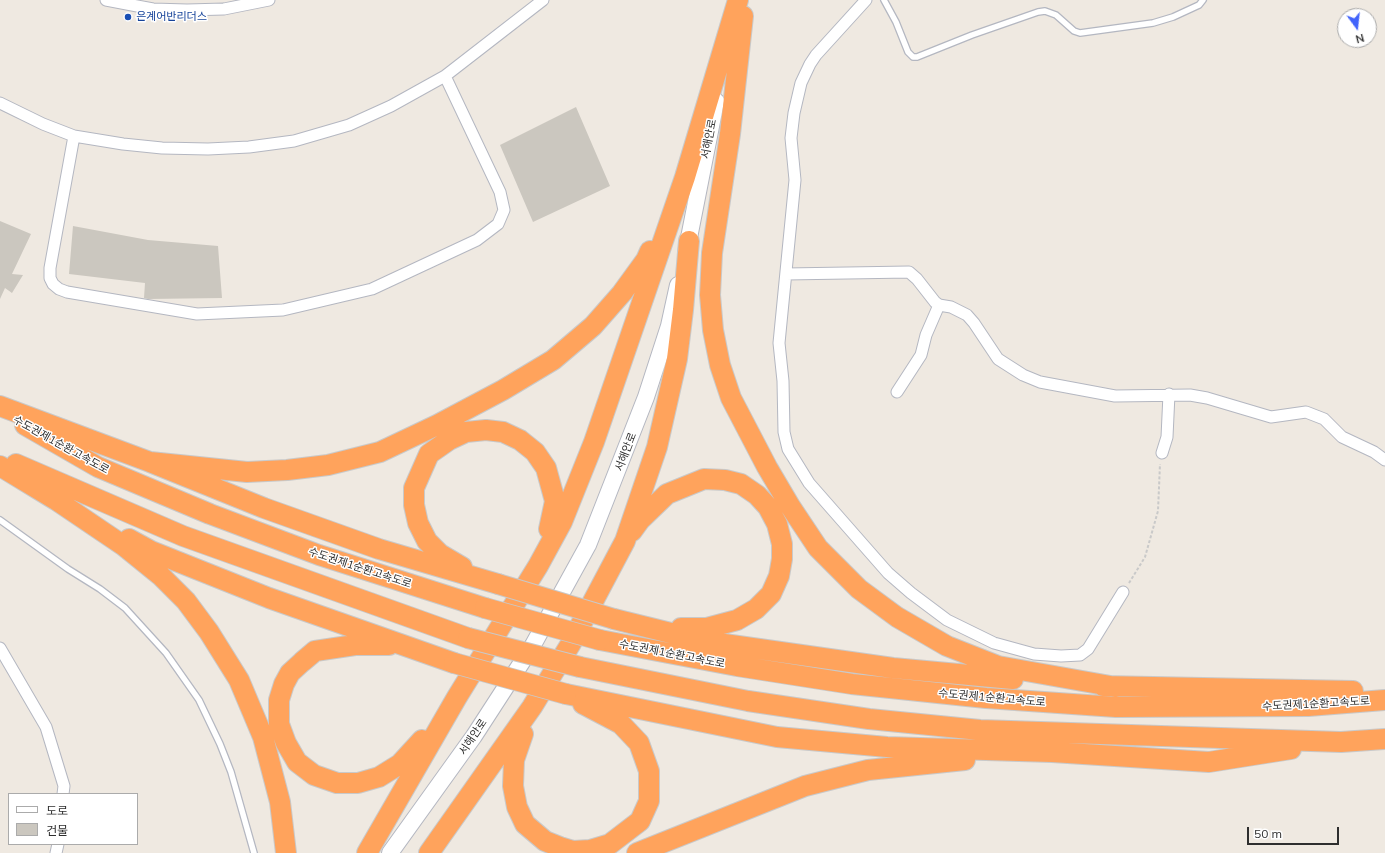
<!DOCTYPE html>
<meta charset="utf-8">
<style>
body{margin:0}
#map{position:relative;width:1385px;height:853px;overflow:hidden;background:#efe9e1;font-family:Mulish,"Noto Sans KR",sans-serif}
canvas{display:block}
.legend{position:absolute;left:8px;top:793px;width:130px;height:52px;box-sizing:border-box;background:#fff;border:1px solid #ababab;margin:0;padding:5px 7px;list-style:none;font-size:12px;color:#2e2e2e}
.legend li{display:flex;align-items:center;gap:8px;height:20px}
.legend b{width:20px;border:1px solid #ababab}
.north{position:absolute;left:1337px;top:8px;width:40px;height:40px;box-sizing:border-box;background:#fff;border:1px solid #ababab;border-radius:50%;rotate:165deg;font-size:11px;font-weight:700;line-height:16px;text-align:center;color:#2e2e2e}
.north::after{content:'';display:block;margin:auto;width:14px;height:18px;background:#4264fb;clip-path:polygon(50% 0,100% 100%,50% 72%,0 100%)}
.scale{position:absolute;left:1247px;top:827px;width:92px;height:18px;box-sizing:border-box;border:2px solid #2e2e2e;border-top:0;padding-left:5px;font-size:12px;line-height:14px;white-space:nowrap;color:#2e2e2e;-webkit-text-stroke:3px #fff;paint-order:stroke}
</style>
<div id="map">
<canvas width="1385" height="853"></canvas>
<ul class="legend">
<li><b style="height:5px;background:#fff"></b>도로</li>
<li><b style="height:11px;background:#cbc7bf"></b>건물</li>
</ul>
<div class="north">N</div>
<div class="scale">50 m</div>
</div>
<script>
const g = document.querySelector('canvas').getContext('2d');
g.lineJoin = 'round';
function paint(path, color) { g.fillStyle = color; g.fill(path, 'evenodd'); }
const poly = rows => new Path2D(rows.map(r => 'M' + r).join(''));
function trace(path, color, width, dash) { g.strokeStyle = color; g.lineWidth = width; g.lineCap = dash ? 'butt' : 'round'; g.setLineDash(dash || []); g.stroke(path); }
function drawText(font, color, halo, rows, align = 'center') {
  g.font = font + ' Mulish,"Noto Sans KR",sans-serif'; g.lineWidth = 3; g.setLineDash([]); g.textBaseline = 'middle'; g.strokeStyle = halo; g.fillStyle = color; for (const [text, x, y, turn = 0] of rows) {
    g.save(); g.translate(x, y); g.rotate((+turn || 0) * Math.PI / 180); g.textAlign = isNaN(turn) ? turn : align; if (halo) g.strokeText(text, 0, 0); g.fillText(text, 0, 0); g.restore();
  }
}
paint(poly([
 [576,107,610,186,533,222,500,145],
 [0,221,31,234,12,274,23,275,12,293,5,288,0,299],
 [73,226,148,240,218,246,222,298,148,299,144,298,145,283,69,274]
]), '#cbc7bf');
const service = poly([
 [884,0,896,22,908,52,913,57,917,57,972,35,1038,12,1045,11,1056,15,1074,31,1080,33,1153,23,1173,17,1199,5,1203,0],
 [0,520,68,569,100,589,125,608,166,653,199,700,220,744,231,772,254,853]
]);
const minor = poly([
 [106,0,153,9,187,10,224,9,269,0],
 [866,0,816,55,810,64,801,83,794,113,791,138,795,180,779,343,783,381,784,432,788,449,809,483,888,573,911,593,947,620,994,643,1034,654,1061,656,1080,655,1088,649,1123,592],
 [0,103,43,124,74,136,123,144,162,148,208,149,249,147,294,141,349,125,391,106,445,76,543,0],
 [74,136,50,268,50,278,53,284,59,289,67,292,197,314,283,310,372,289,477,240,498,224,504,210,500,192,445,76],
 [786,274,909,272,917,279,935,302,939,305,951,307,967,315,974,323,998,359,1023,375,1040,382,1115,396,1190,395,1207,398,1271,417,1306,412,1324,419,1342,437,1374,452,1385,460],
 [897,392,921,355,926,335,939,305],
 [1162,453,1167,437,1169,394],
 [0,648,46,727,64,786,63,794],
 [56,853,58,844]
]);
const secondary = poly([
 [686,253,716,101],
 [390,853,474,736,533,645,588,545,646,397,669,326,678,285]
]);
const motorway = poly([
 [743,16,730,134,712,253,710,295,713,330,720,365,731,398,767,467,790,506,818,548,859,589,897,617,947,646,998,666,1116,687],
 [0,406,150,462,264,508,379,549,498,584],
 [25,425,98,467,210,514,319,555,485,608],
 [150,462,247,472,287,470,328,465,380,452,437,425,503,390,553,360,593,326,622,293,646,260,650,251],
 [16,464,183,536,468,638],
 [0,466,56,500,124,546,161,576,186,601,209,632,239,680,263,737,280,802,286,853],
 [632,531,640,520,667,494,704,479,725,480,741,484,757,495,768,507,777,524,782,544,782,559,779,576,771,594,756,609,737,620,707,628,681,628],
 [129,539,151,551,269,598,454,663],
 [462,567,440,554,427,541,418,523,414,505,414,488,429,454,449,440,466,432,486,430,503,432,520,440,535,452,546,468,555,501,549,529],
 [614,619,703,641,893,668,1013,679],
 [600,640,737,666,852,684,986,698,1116,707,1308,706,1385,700],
 [389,645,355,645,315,651,302,662,290,673,284,684,279,700,279,724,286,743,297,762,314,775,337,783,358,783,379,777,400,764,422,740],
 [580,667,748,701,869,719,980,730,1341,742,1385,739],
 [1103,686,1353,691],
 [566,694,777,737,887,747,1052,752,1209,762,1291,749],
 [523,734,514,760,513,786,517,807,525,824,545,841,560,847,573,851,590,850,610,844,640,821,649,801,649,771,639,743,621,724,583,704],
 [367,853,457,697,538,566,562,522,594,442,685,177,738,0],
 [429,853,532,707,570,645,625,541,657,447,677,359,683,310,689,241],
 [637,853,805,786,868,770,965,760]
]);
trace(service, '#b4b7c1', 8);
trace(minor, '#b4b7c1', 13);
trace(secondary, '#b4b7c1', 18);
trace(motorway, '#c9c9c9', 22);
trace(poly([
 [1129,583,1145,557,1158,511,1160,464]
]), '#c9c9c9', 2, [3, 2]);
trace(service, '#fff', 5.5);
trace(minor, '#fff', 11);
trace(secondary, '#fff', 16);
trace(motorway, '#ffa35c', 20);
const motorwayBridge = poly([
 [498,584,614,619],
 [485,608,600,640],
 [468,638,580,667],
 [454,663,566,694]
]);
trace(motorwayBridge, '#c9c9c9', 22, []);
trace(motorwayBridge, '#ffa35c', 20);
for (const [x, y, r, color] of [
 [128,17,4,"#1a4fb4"]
]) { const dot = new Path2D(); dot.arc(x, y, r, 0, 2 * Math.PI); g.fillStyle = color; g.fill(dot); trace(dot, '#fff', 1.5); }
drawText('11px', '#164399', '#fff', [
 ["은계어반리더스",136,17]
], 'left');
drawText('11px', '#2e2e2e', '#fff', [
 ["서해안로",709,139,-79],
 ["수도권제1순환고속도로",61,445,29],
 ["서해안로",626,452,-69],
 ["수도권제1순환고속도로",360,568,18],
 ["수도권제1순환고속도로",672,654,11],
 ["수도권제1순환고속도로",992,698,5],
 ["수도권제1순환고속도로",1316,704,-3],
 ["서해안로",473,737,-56]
]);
</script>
